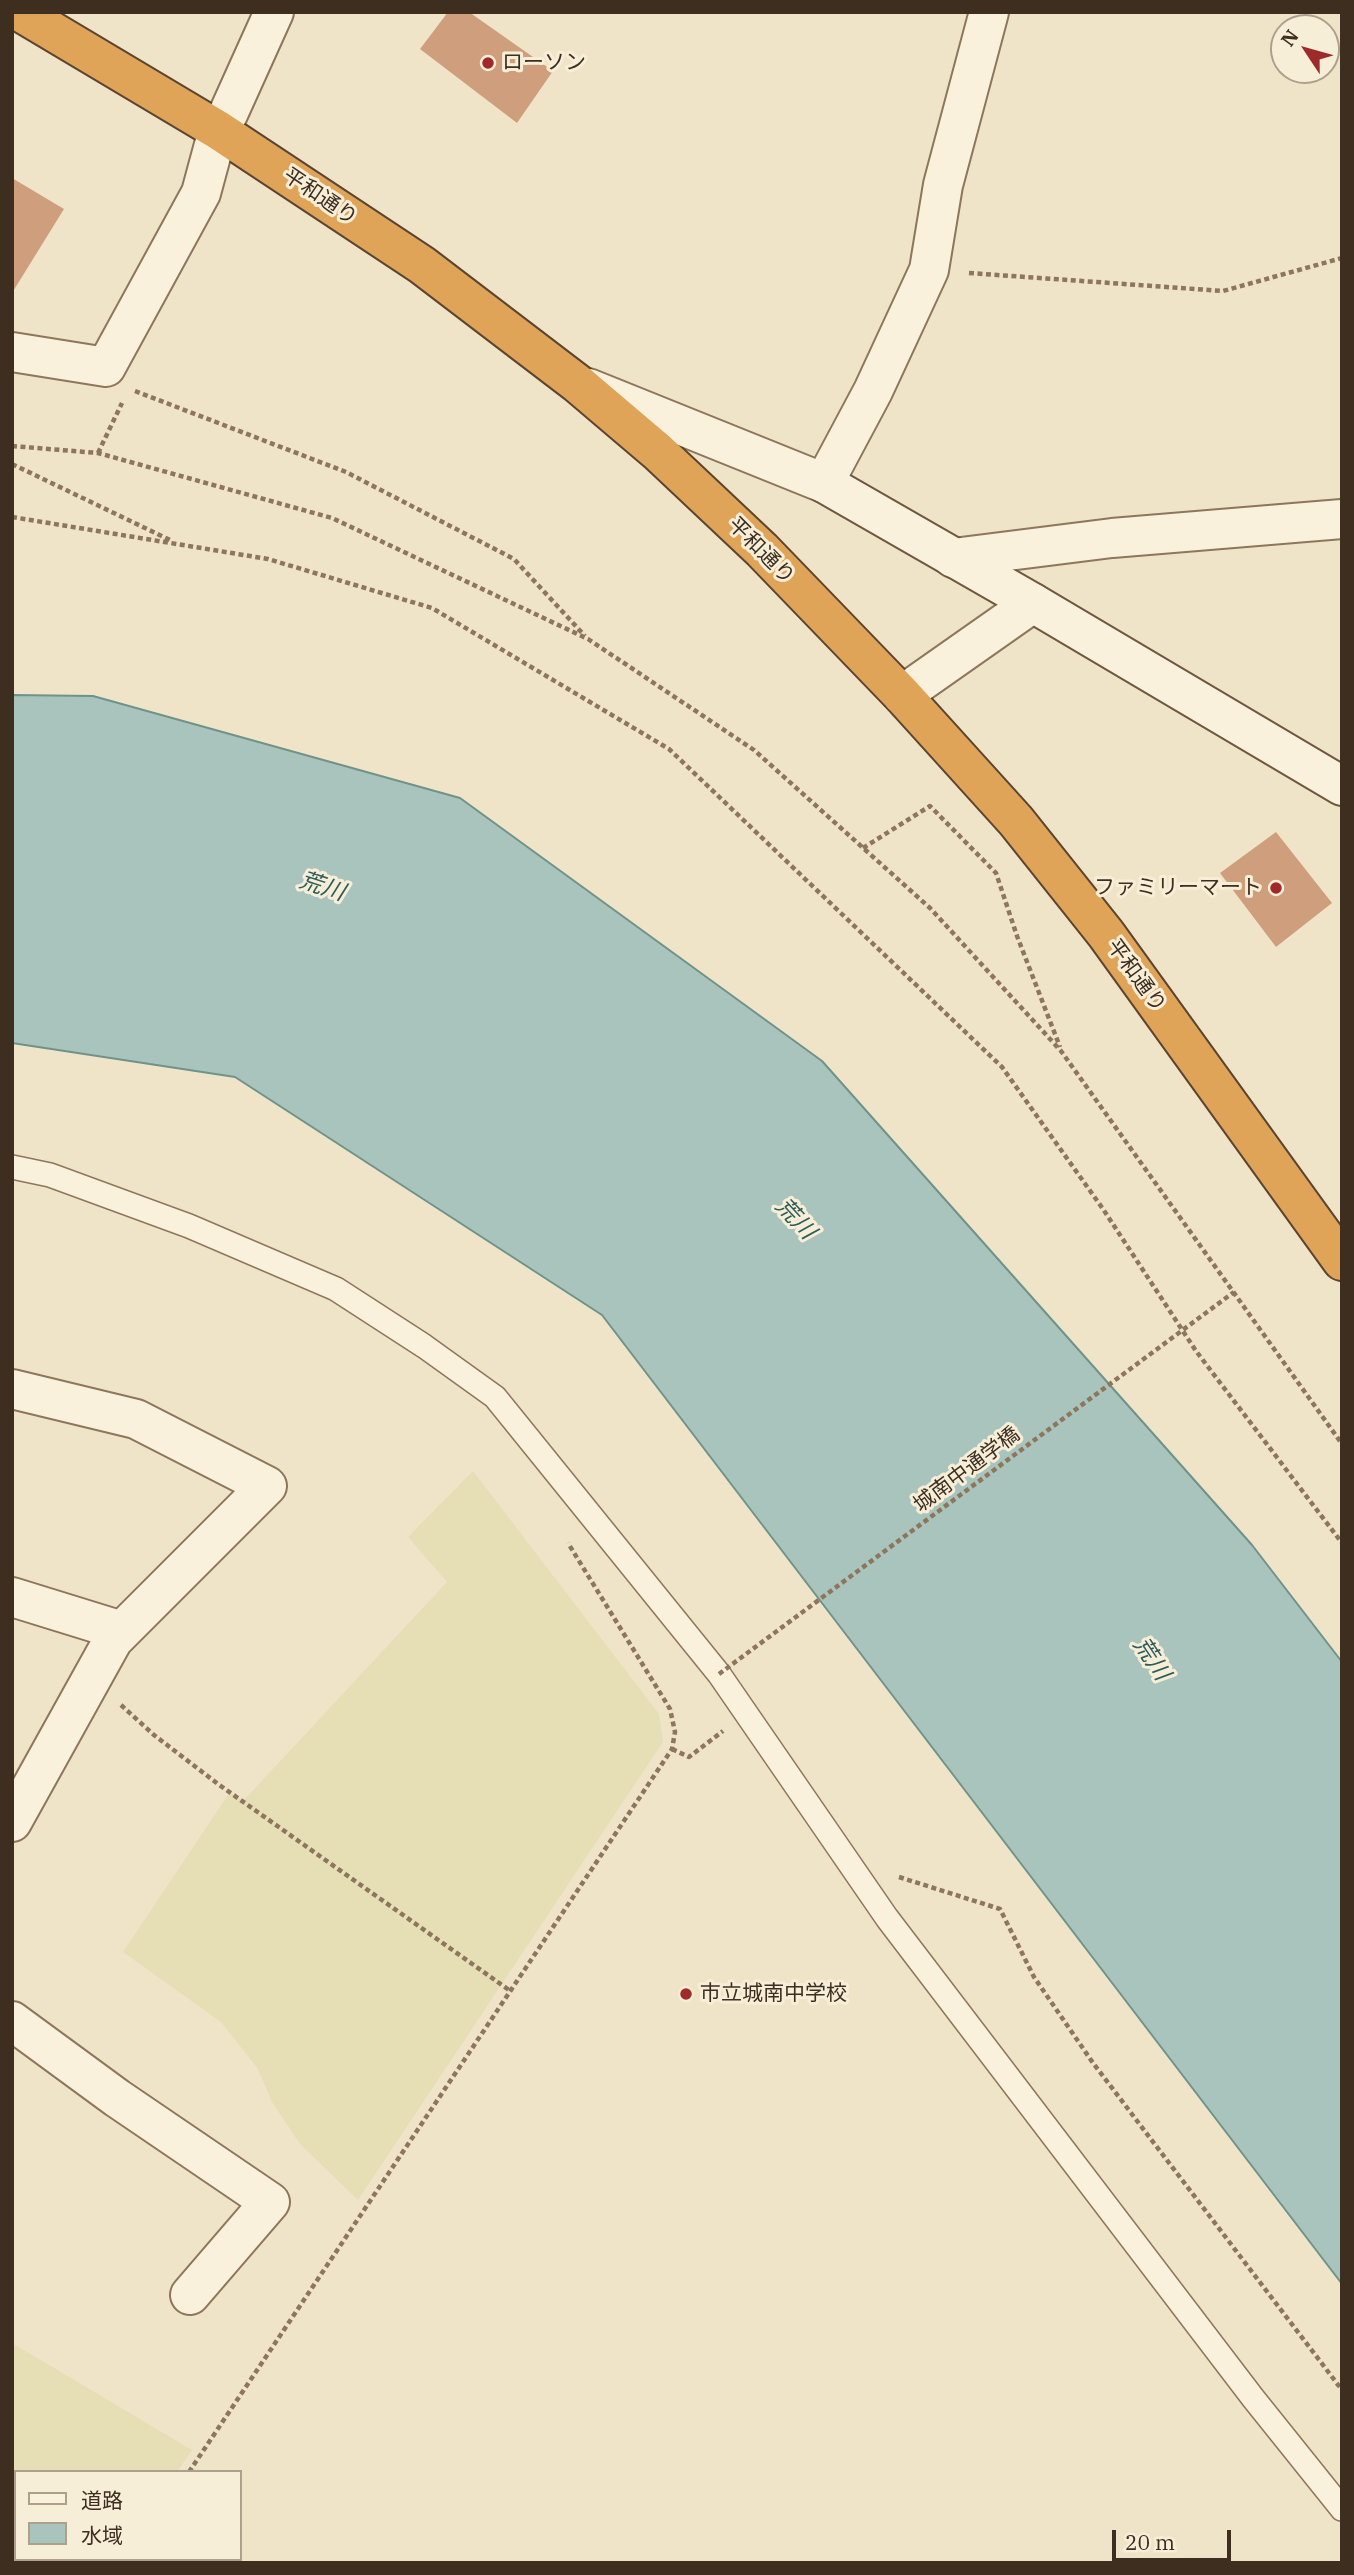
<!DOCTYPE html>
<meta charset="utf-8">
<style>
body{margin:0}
#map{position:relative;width:1354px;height:2575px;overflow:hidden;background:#f0e4c8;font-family:"IBM Plex Serif","Noto Sans JP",serif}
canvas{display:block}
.frame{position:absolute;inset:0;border:14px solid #3d2e20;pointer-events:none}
.legend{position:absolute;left:14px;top:2470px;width:228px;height:91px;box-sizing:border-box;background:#f7eed8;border:2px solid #ada18e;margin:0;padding:9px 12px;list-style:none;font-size:21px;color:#3d2e20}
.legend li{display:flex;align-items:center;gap:14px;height:35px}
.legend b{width:35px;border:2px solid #ada18e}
.north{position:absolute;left:1270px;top:14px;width:70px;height:70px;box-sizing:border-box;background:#f7eed8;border:2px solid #ada18e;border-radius:50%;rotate:306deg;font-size:19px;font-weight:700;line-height:28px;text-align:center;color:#3d2e20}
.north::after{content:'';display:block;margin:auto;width:24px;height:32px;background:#9e2a2b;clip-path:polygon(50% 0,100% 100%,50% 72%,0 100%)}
.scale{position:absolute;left:1112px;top:2530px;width:119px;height:32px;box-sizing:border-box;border:4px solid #3d2e20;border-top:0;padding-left:9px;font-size:21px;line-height:24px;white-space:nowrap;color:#3d2e20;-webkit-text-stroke:5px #f7eed8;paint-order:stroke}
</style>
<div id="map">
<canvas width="1354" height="2575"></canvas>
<div class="frame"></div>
<ul class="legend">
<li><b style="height:9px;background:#faf1dc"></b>道路</li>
<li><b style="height:19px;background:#a9c4bc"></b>水域</li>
</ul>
<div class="north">N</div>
<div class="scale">20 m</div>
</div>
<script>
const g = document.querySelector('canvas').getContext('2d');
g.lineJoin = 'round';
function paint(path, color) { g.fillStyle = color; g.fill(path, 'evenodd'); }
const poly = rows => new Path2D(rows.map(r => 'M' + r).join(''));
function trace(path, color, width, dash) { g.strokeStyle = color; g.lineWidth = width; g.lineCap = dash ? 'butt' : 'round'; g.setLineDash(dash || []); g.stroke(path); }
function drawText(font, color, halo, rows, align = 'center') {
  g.font = font + ' "IBM Plex Serif","Noto Sans JP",serif'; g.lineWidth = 6; g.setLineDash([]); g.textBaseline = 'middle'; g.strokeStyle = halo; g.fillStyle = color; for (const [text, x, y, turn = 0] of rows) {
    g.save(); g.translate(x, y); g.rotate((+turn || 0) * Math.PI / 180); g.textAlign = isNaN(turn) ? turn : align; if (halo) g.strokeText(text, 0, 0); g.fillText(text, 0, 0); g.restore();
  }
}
paint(poly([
 [473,1471,659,1714,663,1742,358,2200,300,2144,272,2102,258,2069,221,2022,123,1952,230,1792,243,1801,447,1582,408,1537],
 [12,2343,192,2450,177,2472,16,2472,16,2516,12,2514]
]), '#e6deb5');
const water = poly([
 [12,695,93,696,460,798,822,1061,1252,1545,1342,1662,1342,2284,602,1315,235,1077,12,1043,12,695]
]);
paint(water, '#a9c4bc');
trace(water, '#6f938a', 2);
paint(poly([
 [448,12,469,12,553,71,517,123,420,49],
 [12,178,64,209,12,293],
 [1276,832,1332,903,1276,947,1220,873]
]), '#cf9f7d');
const lane = poly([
 [12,1167,50,1175,189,1226,336,1289,424,1346,495,1397,719,1674,887,1918,1253,2398,1342,2509]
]);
const street = poly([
 [12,352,106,367,201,193,218,130,228,114,274,12],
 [588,388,824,483,873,391,929,270,943,185,989,12],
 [953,558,1112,538,1342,519],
 [902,695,1033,603],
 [12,1389,136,1419,267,1486,113,1640,12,1822],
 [12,1597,122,1631],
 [12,2021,117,2098,270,2202,190,2295]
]);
const secondary = poly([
 [824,483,1033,603,1342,786]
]);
const highway = poly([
 [20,12,218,130,422,265,578,384,658,452,762,550,902,695,1016,821,1106,934,1342,1261]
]);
trace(lane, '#8d765c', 26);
trace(street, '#8d765c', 42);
trace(secondary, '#6f573f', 42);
trace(highway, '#5b4430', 42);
trace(poly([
 [969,273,1223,291,1342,258],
 [135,391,346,472,514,559,585,636],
 [12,446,98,453,332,518,588,639,754,750,930,908,1061,1051,1342,1444],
 [98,453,122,403],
 [12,464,172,541],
 [12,517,268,559,432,608,669,749,1002,1067,1103,1209,1196,1351,1342,1543],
 [863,848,930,806,996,873,1017,936,1060,1047],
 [121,1705,154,1735,218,1784,509,1990],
 [672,1749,689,1757,723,1731],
 [899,1877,1000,1909,1034,1977,1093,2063,1342,2390],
 [189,2472,672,1749,675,1732,670,1709,568,1543],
 [129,2563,131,2559]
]), '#8d765c', 4.5, [5, 3.5]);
trace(lane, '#faf1dc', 23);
trace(street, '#faf1dc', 38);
trace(secondary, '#faf1dc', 38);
trace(highway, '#e0a458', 38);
trace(poly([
 [719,1674,1234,1292]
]), '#8d765c', 4.5, [5, 3.5]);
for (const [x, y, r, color] of [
 [488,63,7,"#9e2a2b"],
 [1276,888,7,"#9e2a2b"],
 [686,1994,7,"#9e2a2b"]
]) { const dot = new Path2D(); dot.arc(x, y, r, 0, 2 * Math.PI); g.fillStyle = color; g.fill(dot); trace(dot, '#f7eed8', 2.5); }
drawText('21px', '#3d2e20', '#f7eed8', [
 ["ローソン",502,63],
 ["ファミリーマート",1262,888,"right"],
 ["市立城南中学校",700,1994]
], 'left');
drawText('21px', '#3d2e20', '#f7eed8', [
 ["平和通り",320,197,34],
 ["平和通り",761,551,45],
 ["平和通り",1136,976,54],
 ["城南中通学橋",967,1470,-37]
]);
drawText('italic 23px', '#2f5d5a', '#f7eed8', [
 ["荒川",322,887,18],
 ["荒川",795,1219,47],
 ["荒川",1151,1659,56]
]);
</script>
